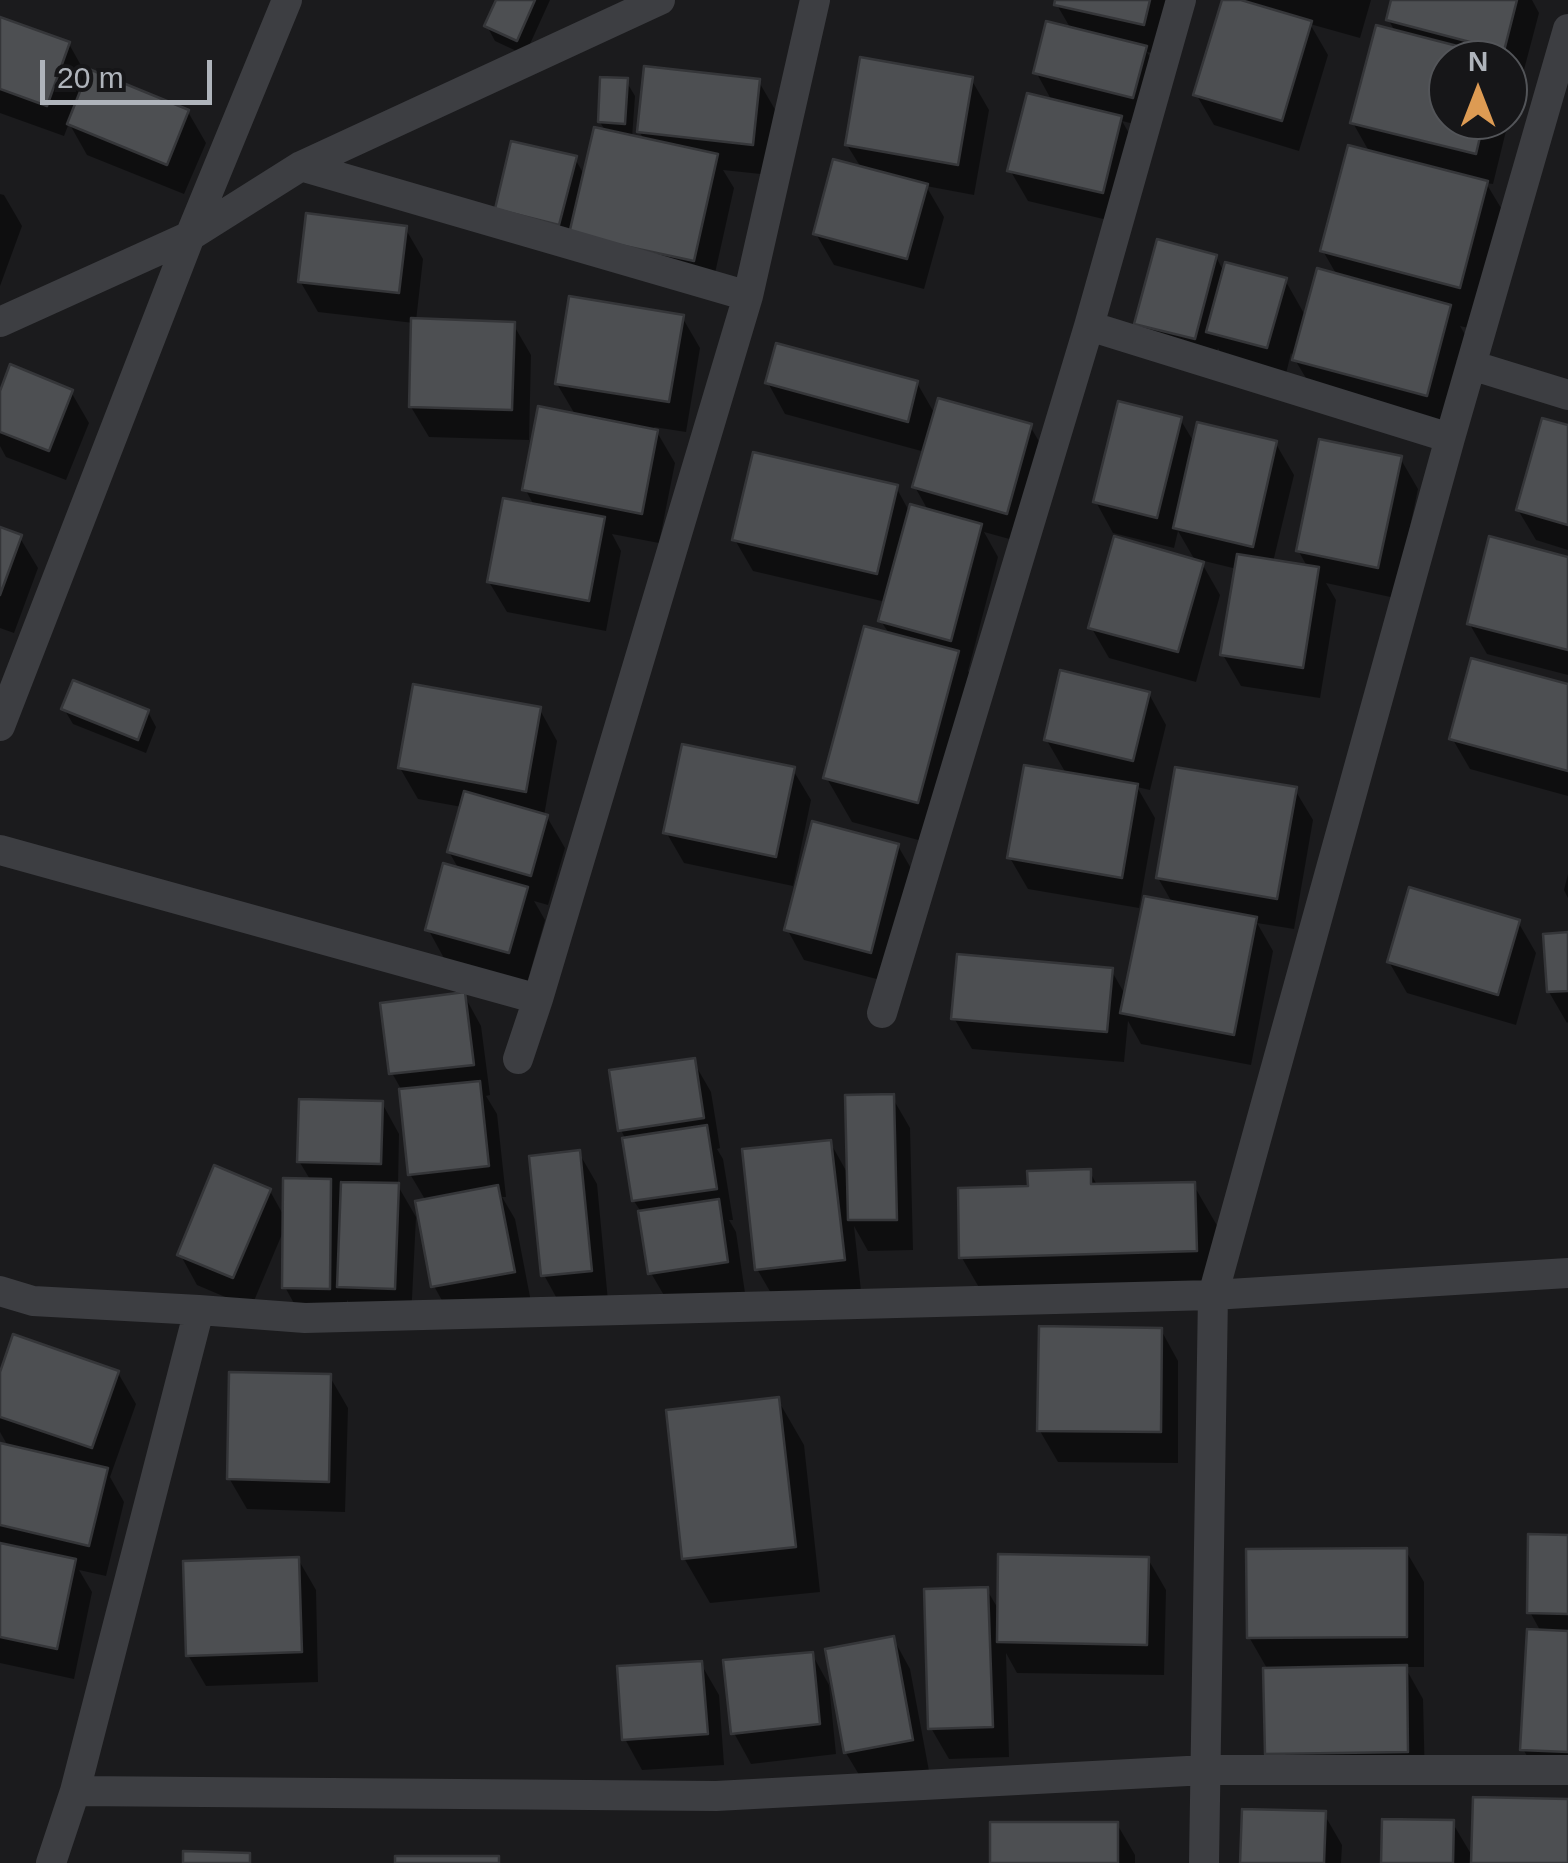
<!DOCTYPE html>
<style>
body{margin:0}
#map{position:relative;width:1568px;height:1863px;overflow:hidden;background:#1b1b1d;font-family:Arial,sans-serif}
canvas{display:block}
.north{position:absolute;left:1428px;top:40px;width:100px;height:100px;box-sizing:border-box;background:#161618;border:2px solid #535559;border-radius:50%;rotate:0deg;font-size:28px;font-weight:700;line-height:40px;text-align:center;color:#afb4bb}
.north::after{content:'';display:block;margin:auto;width:35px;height:45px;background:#dd9b53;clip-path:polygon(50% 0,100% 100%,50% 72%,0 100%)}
.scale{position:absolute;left:40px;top:60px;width:172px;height:45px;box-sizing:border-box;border:5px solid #afb4bb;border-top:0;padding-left:12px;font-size:30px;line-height:35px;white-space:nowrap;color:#afb4bb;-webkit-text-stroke:8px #161618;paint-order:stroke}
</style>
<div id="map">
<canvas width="1568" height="1863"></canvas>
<div class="north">N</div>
<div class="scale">20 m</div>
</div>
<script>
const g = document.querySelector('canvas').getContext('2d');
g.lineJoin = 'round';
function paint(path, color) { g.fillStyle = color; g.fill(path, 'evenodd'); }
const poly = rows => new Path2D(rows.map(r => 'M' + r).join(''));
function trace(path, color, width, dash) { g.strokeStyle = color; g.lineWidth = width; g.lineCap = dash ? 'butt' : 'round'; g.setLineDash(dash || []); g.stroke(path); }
paint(poly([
 [499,0,550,0,525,55,495,41,487,26],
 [1058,0,1173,0,1161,55,1147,52,1163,79,1150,128,1122,121,1138,149,1120,223,1028,201,1010,170,1052,101,1036,72,1071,29,1057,5],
 [1225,0,1244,4,1242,0,1371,0,1360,38,1310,24,1328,55,1299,151,1214,125,1196,94],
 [1393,0,1532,0,1539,13,1521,81,1509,78,1516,90,1493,184,1486,183,1513,228,1485,332,1460,326,1467,338,1444,425,1313,390,1291,353,1285,378,1226,363,1218,348,1212,368,1154,354,1137,323,1216,257,1224,272,1285,280,1306,317,1338,277,1323,251,1370,153,1353,123,1396,33,1388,19],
 [1448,60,1508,60,1508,120,1448,120],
 [0,19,69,44,88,78,188,112,206,143,184,194,87,155,69,123,64,136,0,113],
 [971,79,989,110,974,195,926,186,944,217,924,289,834,265,816,234,862,169,847,145],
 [626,81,635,96,632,138,645,141,639,131,759,82,777,113,770,175,723,170,734,188,711,291,515,239,575,159,585,176,606,132,600,122],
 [0,194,4,195,22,226,0,286],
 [405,228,423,259,416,321,513,324,531,355,529,440,429,437,411,407,414,323,318,312,300,281],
 [682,317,700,348,686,432,654,427,675,463,659,543,612,534,621,551,606,631,507,612,489,582,535,507,525,489,576,416,557,384],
 [768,383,917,383,936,416,1030,426,1048,457,1024,543,984,532,998,557,968,671,984,699,944,847,852,822,826,777,890,635,881,621,886,602,753,571,735,540,896,487,910,513,929,512,915,487,925,452,785,414],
 [71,392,89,423,66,480,6,457,0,446,0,397],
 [1180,419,1195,444,1276,444,1294,475,1273,562,1308,568,1298,550,1400,458,1418,489,1395,598,1326,583,1336,600,1320,698,1241,686,1223,655,1237,569,1200,560,1220,595,1196,682,1109,658,1091,627,1196,562,1178,531,1174,548,1113,533,1096,502],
 [1568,428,1568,550,1536,540,1518,510],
 [0,530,20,538,38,568,14,633,0,628],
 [1568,560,1568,675,1487,654,1469,623],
 [1568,687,1568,796,1470,769,1452,738],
 [1149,694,1166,725,1150,790,1137,787,1155,818,1139,908,1028,889,1010,858,1067,775,1046,739],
 [64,709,148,712,156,727,146,753,73,724],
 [540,710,557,741,544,816,547,817,565,848,548,905,534,901,545,920,527,983,445,960,428,929,460,871,449,852,462,807,418,799,400,768],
 [793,770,811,800,793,886,684,863,666,832],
 [1295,790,1313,820,1294,929,1257,923,1273,951,1251,1065,1141,1044,1128,1021,1124,1062,972,1049,954,1018,1111,970,1126,996,1173,904,1158,878],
 [898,846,916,877,888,982,804,960,787,929],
 [1568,874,1568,898,1564,890],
 [1518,922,1536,953,1516,1025,1407,993,1389,962],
 [1568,934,1568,1022,1567,1023,1549,992],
 [464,995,481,1026,490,1095,486,1096,497,1114,506,1197,502,1197,515,1219,531,1302,451,1317,434,1286,426,1201,410,1174,401,1089,392,1073],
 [693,1061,711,1092,720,1148,717,1149,723,1159,733,1220,729,1220,736,1232,745,1293,669,1304,651,1273,641,1212,634,1201,626,1140,621,1130],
 [892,1097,910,1128,913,1250,868,1251,854,1226,861,1291,775,1300,757,1269,830,1142,849,1176],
 [382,1103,399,1134,398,1186,416,1217,411,1319,357,1317,347,1300,347,1319,302,1318,285,1287,285,1227,251,1308,197,1285,180,1254,270,1191,285,1218,311,1181,299,1161],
 [579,1153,597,1184,608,1301,561,1306,544,1275],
 [1090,1172,1098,1187,1193,1184,1219,1229,1221,1295,988,1303,962,1258,1031,1189],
 [1161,1330,1178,1361,1178,1463,1058,1462,1040,1431],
 [118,1373,136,1404,110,1477,124,1502,106,1576,79,1570,92,1592,74,1679,0,1663,0,1446,9,1448,0,1432,0,1380],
 [330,1377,348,1408,345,1512,247,1509,229,1478],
 [778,1400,804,1445,820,1592,710,1603,684,1558],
 [1568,1537,1568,1781,1541,1780,1523,1749,1541,1632,1530,1612],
 [1406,1551,1424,1582,1424,1667,1405,1667,1423,1699,1425,1782,1285,1785,1267,1754,1268,1670,1249,1637],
 [298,1559,316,1590,318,1682,206,1686,188,1655],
 [1148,1559,1166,1590,1164,1675,1017,1673,1006,1653,1009,1757,949,1759,931,1728,987,1590,1000,1612],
 [893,1638,910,1669,929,1771,864,1783,846,1753],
 [812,1654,829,1685,836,1754,751,1764,734,1733],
 [701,1664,719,1695,724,1765,642,1770,625,1739],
 [1568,1802,1568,1863,1474,1863,1470,1857,1470,1863,1384,1863,1452,1822,1474,1859],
 [1324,1814,1342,1845,1341,1863,1242,1863],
 [1117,1824,1135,1855,1135,1863,993,1863]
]), '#0007');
const building = poly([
 [496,0,535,0,517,41,484,26,496,0],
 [1055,0,1150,0,1144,25,1054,5,1055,0],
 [1222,0,1241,0,1312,21,1282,121,1193,95,1222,0],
 [1391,0,1517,0,1504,51,1386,20,1391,0],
 [0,17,70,42,47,106,0,89,0,17],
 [1046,21,1147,46,1133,98,1033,73,1046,21],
 [1376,25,1500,57,1499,60,1448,60,1448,120,1484,120,1476,154,1350,123,1376,25],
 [860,57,973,77,958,165,845,145,860,57],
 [644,66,760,79,753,145,637,132,644,66],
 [89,69,189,110,167,165,67,124,89,69],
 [600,77,628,78,625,124,598,122,600,77],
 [1027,93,1122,116,1103,193,1007,171,1027,93],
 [594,127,718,154,694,261,569,234,594,127],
 [511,141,577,156,559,225,495,209,511,141],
 [1348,145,1488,181,1460,288,1320,251,1348,145],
 [833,159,928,184,907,259,813,234,833,159],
 [306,213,407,226,399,293,298,282,306,213],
 [1157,239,1217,255,1195,339,1134,324,1157,239],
 [1225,262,1287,278,1267,348,1206,332,1225,262],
 [1317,268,1451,305,1427,396,1292,360,1317,268],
 [569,296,684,315,669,402,555,384,569,296],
 [411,318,515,322,512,410,409,407,411,318],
 [776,343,918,381,908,422,765,383,776,343],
 [10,364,73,390,49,451,0,432,0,391,10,364],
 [938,398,1032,424,1007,514,912,487,938,398],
 [1118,401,1182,417,1157,518,1093,502,1118,401],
 [538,406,658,430,642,514,522,490,538,406],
 [1542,418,1568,425,1568,525,1516,510,1542,418],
 [1197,422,1277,441,1253,547,1173,528,1197,422],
 [1319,439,1402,456,1378,568,1296,551,1319,439],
 [753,452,898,485,877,574,732,540,753,452],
 [503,498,605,517,589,601,487,582,503,498],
 [910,504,982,524,951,641,878,621,910,504],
 [0,527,22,535,0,595,0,527],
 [1114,536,1204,562,1178,652,1088,628,1114,536],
 [1489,536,1568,557,1568,650,1467,624,1489,536],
 [1237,554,1319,567,1303,668,1220,655,1237,554],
 [864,626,959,651,918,803,823,778,864,626],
 [1471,658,1568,684,1568,771,1449,739,1471,658],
 [1060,670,1150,692,1133,761,1044,740,1060,670],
 [73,680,149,710,138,740,61,709,73,680],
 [413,684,541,707,526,792,398,768,413,684],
 [682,744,795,767,776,857,663,833,682,744],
 [1024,765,1138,784,1122,878,1007,858,1024,765],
 [1175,767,1297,787,1277,899,1156,878,1175,767],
 [464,791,548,815,531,876,447,852,464,791],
 [812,821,899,844,871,953,784,930,812,821],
 [443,863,528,887,509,953,425,930,443,863],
 [1409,887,1520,920,1498,995,1387,962,1409,887],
 [1144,896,1257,917,1234,1035,1120,1013,1144,896],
 [1568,932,1568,991,1547,992,1543,934,1568,932],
 [957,954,1113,968,1107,1032,951,1019,957,954],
 [465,992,474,1065,389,1074,380,1003,465,992],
 [695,1058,704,1118,618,1131,609,1070,695,1058],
 [480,1081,489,1166,408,1175,399,1089,480,1081],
 [894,1094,897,1220,848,1220,845,1095,894,1094],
 [299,1099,383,1101,381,1164,297,1162,299,1099],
 [707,1125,717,1189,632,1201,622,1138,707,1125],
 [831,1140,845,1260,755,1270,742,1149,831,1140],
 [580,1150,592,1271,541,1276,529,1156,580,1150],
 [214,1165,271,1189,233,1278,177,1255,214,1165],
 [1091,1169,1091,1184,1195,1182,1197,1251,959,1258,958,1188,1028,1186,1027,1171,1091,1169],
 [283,1178,331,1179,330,1289,282,1288,283,1178],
 [341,1182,399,1183,395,1289,337,1287,341,1182],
 [498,1185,515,1272,431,1287,415,1201,498,1185],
 [719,1199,728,1262,648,1274,638,1211,719,1199],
 [1039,1326,1162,1328,1161,1432,1037,1431,1039,1326],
 [13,1334,119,1371,92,1448,0,1417,0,1372,13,1334],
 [229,1372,331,1374,329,1482,227,1479,229,1372],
 [779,1397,796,1547,682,1559,666,1410,779,1397],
 [0,1443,108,1468,89,1546,0,1525,0,1443],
 [1528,1534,1568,1535,1568,1614,1527,1613,1528,1534],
 [0,1543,76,1559,57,1649,0,1637,0,1543],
 [1407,1548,1407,1637,1247,1638,1246,1549,1407,1548],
 [998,1554,1149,1557,1147,1645,997,1642,998,1554],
 [299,1557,302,1652,186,1656,183,1561,299,1557],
 [988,1587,993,1727,928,1729,924,1589,988,1587],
 [1527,1629,1568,1631,1568,1752,1520,1750,1527,1629],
 [894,1636,913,1740,844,1753,825,1649,894,1636],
 [813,1652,820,1724,731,1734,723,1660,813,1652],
 [702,1661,708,1734,622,1740,617,1666,702,1661],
 [1407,1665,1408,1752,1265,1754,1263,1668,1407,1665],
 [1473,1797,1568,1799,1568,1863,1471,1863,1473,1797],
 [1242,1809,1326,1811,1324,1863,1240,1863,1242,1809],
 [1382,1819,1454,1820,1453,1863,1381,1863,1382,1819],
 [990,1822,1118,1822,1118,1863,990,1863,990,1822],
 [183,1851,250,1853,250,1863,183,1863,183,1851],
 [395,1856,499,1856,499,1863,395,1863,395,1856]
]);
paint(building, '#4d4f52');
trace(building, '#353639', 2.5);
trace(poly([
 [301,166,748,296],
 [0,322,190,236,301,166,660,0],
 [1089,326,1450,438],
 [1471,365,1568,395],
 [0,726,190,236,287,0],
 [0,850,538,999],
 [882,1013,1089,326,1181,0],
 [518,1059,538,999,748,296,815,0],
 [0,1291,33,1301,199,1310,305,1318,1213,1295,1568,1273],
 [75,1791,716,1796,1206,1770,1568,1770],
 [51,1863,75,1791,199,1310],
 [1204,1863,1213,1295,1450,438,1568,29]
]), '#3d3e42', 30);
</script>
